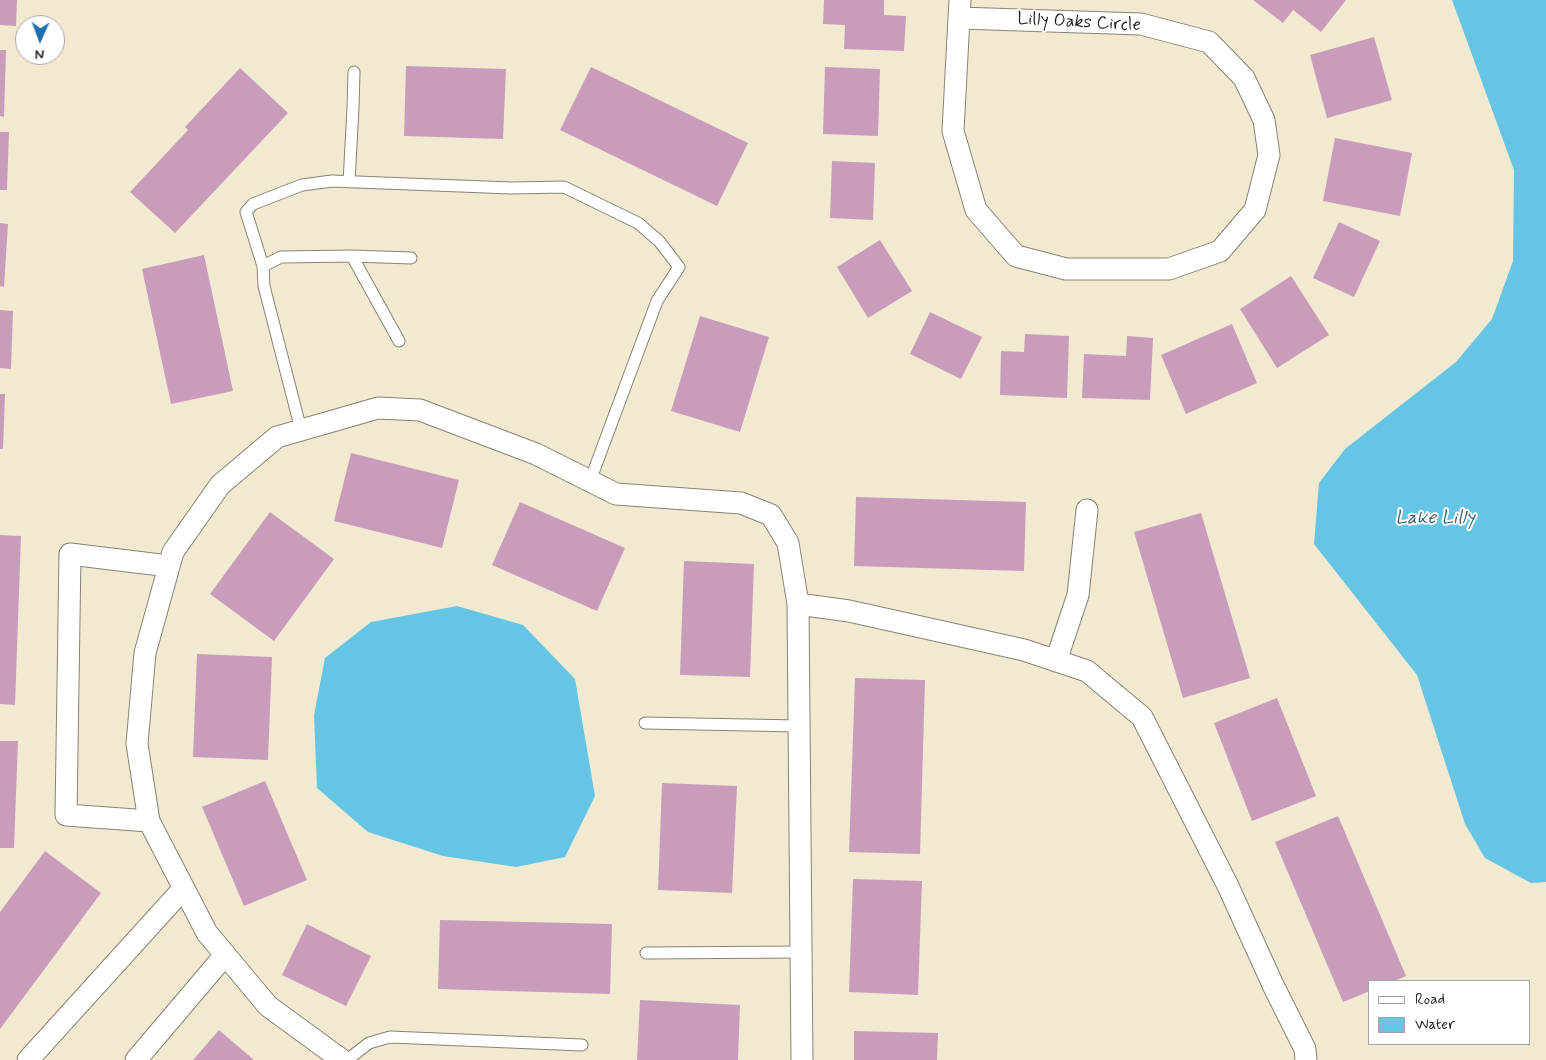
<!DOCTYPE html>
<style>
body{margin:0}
#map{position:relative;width:1546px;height:1060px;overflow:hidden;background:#f1ead1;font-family:Mynerve,sans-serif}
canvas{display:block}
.legend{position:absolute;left:1368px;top:980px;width:162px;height:65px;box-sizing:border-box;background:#fff;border:1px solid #a4a4a4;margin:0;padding:6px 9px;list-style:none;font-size:15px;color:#1c1c1c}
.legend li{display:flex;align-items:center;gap:10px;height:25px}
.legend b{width:25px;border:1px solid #a4a4a4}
.north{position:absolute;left:15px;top:15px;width:50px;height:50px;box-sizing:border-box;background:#fff;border:1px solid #a4a4a4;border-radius:50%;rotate:182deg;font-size:14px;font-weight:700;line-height:20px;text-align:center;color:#1c1c1c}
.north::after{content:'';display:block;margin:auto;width:18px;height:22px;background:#1f6fb2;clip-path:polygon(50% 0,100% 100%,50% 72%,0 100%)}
</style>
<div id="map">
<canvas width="1546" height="1060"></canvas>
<ul class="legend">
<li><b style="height:6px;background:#fff"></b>Road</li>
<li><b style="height:14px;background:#66c5e4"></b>Water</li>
</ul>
<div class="north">N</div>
</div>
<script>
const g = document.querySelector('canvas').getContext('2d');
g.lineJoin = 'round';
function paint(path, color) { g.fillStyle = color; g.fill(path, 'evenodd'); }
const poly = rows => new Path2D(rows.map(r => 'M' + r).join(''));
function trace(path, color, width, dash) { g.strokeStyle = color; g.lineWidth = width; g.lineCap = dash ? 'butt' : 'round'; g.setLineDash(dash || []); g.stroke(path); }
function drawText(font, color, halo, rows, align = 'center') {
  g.font = font + ' Mynerve,sans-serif'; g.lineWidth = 4; g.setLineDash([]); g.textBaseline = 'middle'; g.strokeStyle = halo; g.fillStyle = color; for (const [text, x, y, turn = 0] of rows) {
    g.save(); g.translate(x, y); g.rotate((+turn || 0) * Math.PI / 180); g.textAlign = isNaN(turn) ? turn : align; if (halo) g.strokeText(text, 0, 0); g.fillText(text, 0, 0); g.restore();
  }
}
paint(poly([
 [1452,0,1546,0,1546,882,1531,883,1485,858,1465,824,1417,675,1314,544,1319,483,1345,449,1456,362,1492,319,1513,261,1514,170],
 [457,606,523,625,575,679,595,796,565,857,516,867,443,856,368,832,317,788,314,715,325,658,371,622]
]), '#66c5e4');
paint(poly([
 [0,0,17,0,16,26,0,25],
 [824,0,884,0,884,15,906,16,904,51,844,49,845,25,823,24],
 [1253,0,1346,0,1321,32,1293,10,1283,23],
 [1374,37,1392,100,1327,118,1310,55],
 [0,50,6,50,4,117,0,116],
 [406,66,506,69,503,139,404,136],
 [591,67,748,143,717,206,560,130],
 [825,67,880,69,878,136,823,134],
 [240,68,288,113,175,233,130,192,188,130,185,127],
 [0,132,9,132,7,190,0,190],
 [1335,138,1412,153,1400,216,1323,201],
 [832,161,875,163,873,220,830,218],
 [1339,222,1380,241,1354,297,1313,278],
 [0,223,8,224,4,287,0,286],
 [880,240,912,291,868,318,837,267],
 [204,255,233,391,171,404,142,269],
 [1291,276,1329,335,1277,368,1240,309],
 [0,310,13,311,11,369,0,368],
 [930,312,982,337,961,379,910,354],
 [700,316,769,337,740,432,671,411],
 [1232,324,1257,383,1186,414,1161,355],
 [1025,334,1069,336,1067,398,1000,395,1001,351,1024,352],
 [1127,336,1153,338,1150,400,1082,398,1084,354,1126,356],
 [0,394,5,394,3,449,0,449],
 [351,453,459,480,442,548,334,521],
 [856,497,1026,502,1024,571,854,566],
 [520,502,625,548,597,611,492,565],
 [270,512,334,559,274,641,210,594],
 [1201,513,1250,678,1183,698,1134,532],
 [0,535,21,536,15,705,0,704],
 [684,561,754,564,750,677,680,675],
 [197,654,272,657,268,760,193,757],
 [855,678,925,680,920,854,849,852],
 [1277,698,1316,796,1252,821,1214,723],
 [0,741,18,741,14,848,0,848],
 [265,781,307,880,244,906,202,807],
 [662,783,737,786,732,893,658,890],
 [1338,816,1406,976,1394,981,1370,981,1370,991,1343,1002,1275,842],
 [45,851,101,893,0,1029,0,912],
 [853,879,922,881,918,995,849,992],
 [440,920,612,924,610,994,438,989],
 [307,924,371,956,346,1006,282,975],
 [640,1000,740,1005,738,1060,637,1060],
 [219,1030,254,1060,193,1060],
 [854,1031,938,1033,937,1060,854,1060]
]), '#ca9cbc');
const lane = poly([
 [349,182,353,108,354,72],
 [352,256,411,258],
 [263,266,246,212,253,204,302,185,332,181,511,188,564,187,638,223,659,241,679,267,657,301,590,481],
 [301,430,264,286,263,266,281,257,352,256,399,341],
 [645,723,799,726],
 [646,953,801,952],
 [347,1060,369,1043,390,1037,582,1045]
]);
const street = poly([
 [959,18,1141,24,1209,42,1244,78,1264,120,1269,155,1255,210,1220,251,1169,269,1066,269,1016,256,976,210,953,131,959,18,960,0],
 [798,604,849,611,1024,650,1087,671,1142,717,1228,886,1273,985,1305,1049,1306,1060],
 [1056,661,1078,595,1087,510],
 [149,821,66,815,70,554,169,566],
 [28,1060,183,889],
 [136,1060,225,955],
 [342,1060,268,1006,207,933,149,821,137,744,145,653,173,552,220,485,277,437,378,408,420,410,536,454,616,494,741,503,771,515,788,543,798,604,802,1060]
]);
trace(lane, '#868376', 13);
trace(street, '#868376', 23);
trace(lane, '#fff', 11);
trace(street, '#fff', 21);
drawText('18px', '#1c1c1c', '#fff', [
 ["Lilly Oaks Circle",1079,23,3]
]);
drawText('italic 19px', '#3a606c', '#fff', [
 ["Lake Lilly",1435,519]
]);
</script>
